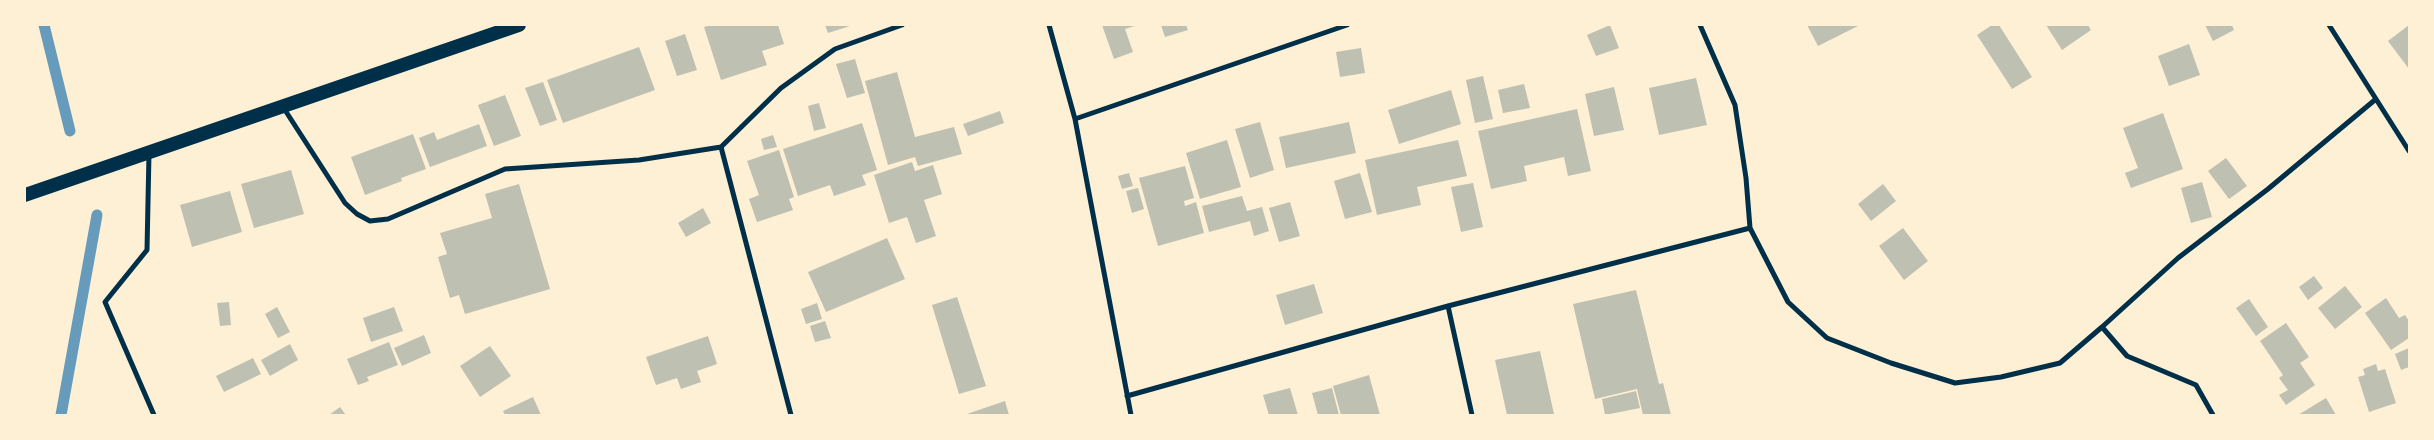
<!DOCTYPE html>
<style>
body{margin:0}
#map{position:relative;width:2434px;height:440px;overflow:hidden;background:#fdf0d5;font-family:Roboto,sans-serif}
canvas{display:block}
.frame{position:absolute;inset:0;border:26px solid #fdf0d5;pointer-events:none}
</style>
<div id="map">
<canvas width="2434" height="440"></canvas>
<div class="frame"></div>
</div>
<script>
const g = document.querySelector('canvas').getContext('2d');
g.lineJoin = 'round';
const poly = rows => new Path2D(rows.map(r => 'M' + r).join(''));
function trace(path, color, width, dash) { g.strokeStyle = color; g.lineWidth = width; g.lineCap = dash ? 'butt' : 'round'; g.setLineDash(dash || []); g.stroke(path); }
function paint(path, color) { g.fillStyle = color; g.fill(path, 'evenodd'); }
trace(poly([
 [44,25,70,131],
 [61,415,97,215]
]), '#669bbc', 11);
paint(poly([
 [711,25,778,25,784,44,762,51,767,65,721,80,704,27],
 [825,25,853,25,828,33],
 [1102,25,1138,25,1125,29,1133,52,1114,59],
 [1161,25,1186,25,1188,30,1165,37],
 [1610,25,1619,48,1596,56,1587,35],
 [1807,25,1860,25,1818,46],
 [1992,25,1999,25,2032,77,2012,89,1977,35],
 [2046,25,2088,25,2091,30,2062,50],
 [2205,25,2232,25,2234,30,2213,41],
 [2409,25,2409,69,2388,41],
 [685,34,697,70,677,76,665,41],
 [2189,44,2200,75,2169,86,2158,56],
 [639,47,655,90,563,123,547,80],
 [1361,48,1365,73,1340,77,1336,52],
 [855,59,865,93,847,98,836,64],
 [897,72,915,137,954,127,962,154,918,166,915,157,888,165,865,81],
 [1483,76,1493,119,1475,123,1466,80],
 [1696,78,1707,125,1659,135,1649,88],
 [543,82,557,120,540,126,525,88],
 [1524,84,1530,108,1503,113,1498,90],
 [1614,87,1624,130,1594,136,1585,94],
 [1451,90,1461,124,1399,144,1388,110],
 [505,95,521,136,494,146,478,105],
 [819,103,826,128,814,131,808,106],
 [1577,109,1591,171,1568,176,1564,157,1524,166,1527,181,1491,189,1478,131],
 [1000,111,1004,123,968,136,963,124],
 [2163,113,2183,169,2131,188,2125,173,2138,168,2123,128],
 [1260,122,1274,170,1250,178,1235,129],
 [1349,122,1356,153,1286,168,1279,137],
 [862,123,877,170,862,175,866,185,834,196,830,185,798,196,783,149],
 [479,124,487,146,430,167,419,138,434,132,437,140],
 [413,134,426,169,401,178,402,181,365,195,351,157],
 [773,135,777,147,764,150,761,139],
 [1227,140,1241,187,1200,199,1186,153],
 [1458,140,1467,176,1417,187,1421,205,1377,215,1365,160],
 [779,150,794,197,789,199,793,210,757,222,749,199,759,195,747,161],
 [2226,158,2247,186,2229,199,2208,171],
 [912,162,915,171,933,165,942,194,924,200,936,236,916,243,907,217,889,223,874,175],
 [1185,166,1194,198,1184,201,1185,206,1196,202,1204,233,1158,246,1139,178],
 [291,170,304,214,254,228,241,184],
 [1129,173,1133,186,1122,189,1118,176],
 [1360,173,1372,212,1345,219,1334,181],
 [2202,182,2212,217,2191,223,2181,188],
 [1473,183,1483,227,1461,232,1451,187],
 [519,184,550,289,465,314,459,295,450,298,438,257,447,254,440,233,492,218,485,194],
 [1883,184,1896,201,1871,221,1858,204],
 [1138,188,1144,209,1132,213,1126,191],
 [230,191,242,232,192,247,180,205],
 [1242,196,1247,211,1262,207,1269,231,1254,236,1250,221,1209,232,1202,206],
 [1290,202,1300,236,1279,242,1269,208],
 [703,208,711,223,686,237,678,223],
 [1903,228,1928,261,1904,280,1879,246],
 [887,238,905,279,826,312,808,272],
 [2314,276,2323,288,2308,300,2299,287],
 [1314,284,1323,313,1285,325,1276,295],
 [2345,286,2362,307,2335,329,2318,308],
 [1636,290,1659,384,1663,383,1671,415,1643,415,1637,389,1595,399,1573,304],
 [957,297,986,386,959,394,932,305],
 [2386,298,2399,318,2405,315,2409,321,2409,338,2391,350,2365,313],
 [2249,299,2268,327,2256,336,2236,308],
 [229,302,231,325,220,326,217,303],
 [817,303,822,319,806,324,801,309],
 [277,307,290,332,278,338,265,314],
 [394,307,403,331,371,342,363,318],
 [825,321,831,338,815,342,810,326],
 [2286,323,2309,357,2300,363,2315,385,2286,405,2279,395,2288,390,2279,378,2283,375,2260,341],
 [424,335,431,353,402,366,394,348],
 [708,336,717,364,697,371,701,382,681,389,677,378,656,385,646,357],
 [389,342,398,365,367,377,369,381,358,385,347,359],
 [290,344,298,360,270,376,261,360],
 [490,346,511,376,480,397,460,366],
 [2409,348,2409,367,2401,370,2395,354],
 [1540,351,1554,414,1507,415,1495,360],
 [253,358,261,374,224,392,216,376],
 [2376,364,2378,371,2385,369,2396,403,2369,412,2358,377,2365,375,2363,369],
 [1369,375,1380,415,1341,415,1333,386],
 [1290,388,1298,415,1269,415,1263,395],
 [1332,388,1339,415,1318,415,1312,393],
 [1636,391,1640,408,1605,415,1602,399],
 [533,397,541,415,505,415,503,411],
 [2326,398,2336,415,2298,415],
 [1005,401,1009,415,964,415],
 [340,407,346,415,329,415]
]), '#bec0b2');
trace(poly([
 [1049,25,1075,119,1131,415],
 [1700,25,1735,105,1746,178,1750,228,1788,302,1827,338,1891,363,1955,383,2001,377,2060,363,2102,327,2178,258,2268,189,2376,99],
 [2329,25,2409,151],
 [283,107,345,203,357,214,370,221,388,219,505,169,639,160,721,147,781,88,835,49,902,25],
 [1075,119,1347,25],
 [721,147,791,415],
 [149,153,147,250,105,302,154,415],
 [1448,306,1472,415],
 [2102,327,2127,356,2196,385,2213,415],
 [1127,396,1448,306,1750,228]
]), '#003049', 5);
trace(poly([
 [25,195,519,25]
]), '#003049', 14);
</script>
